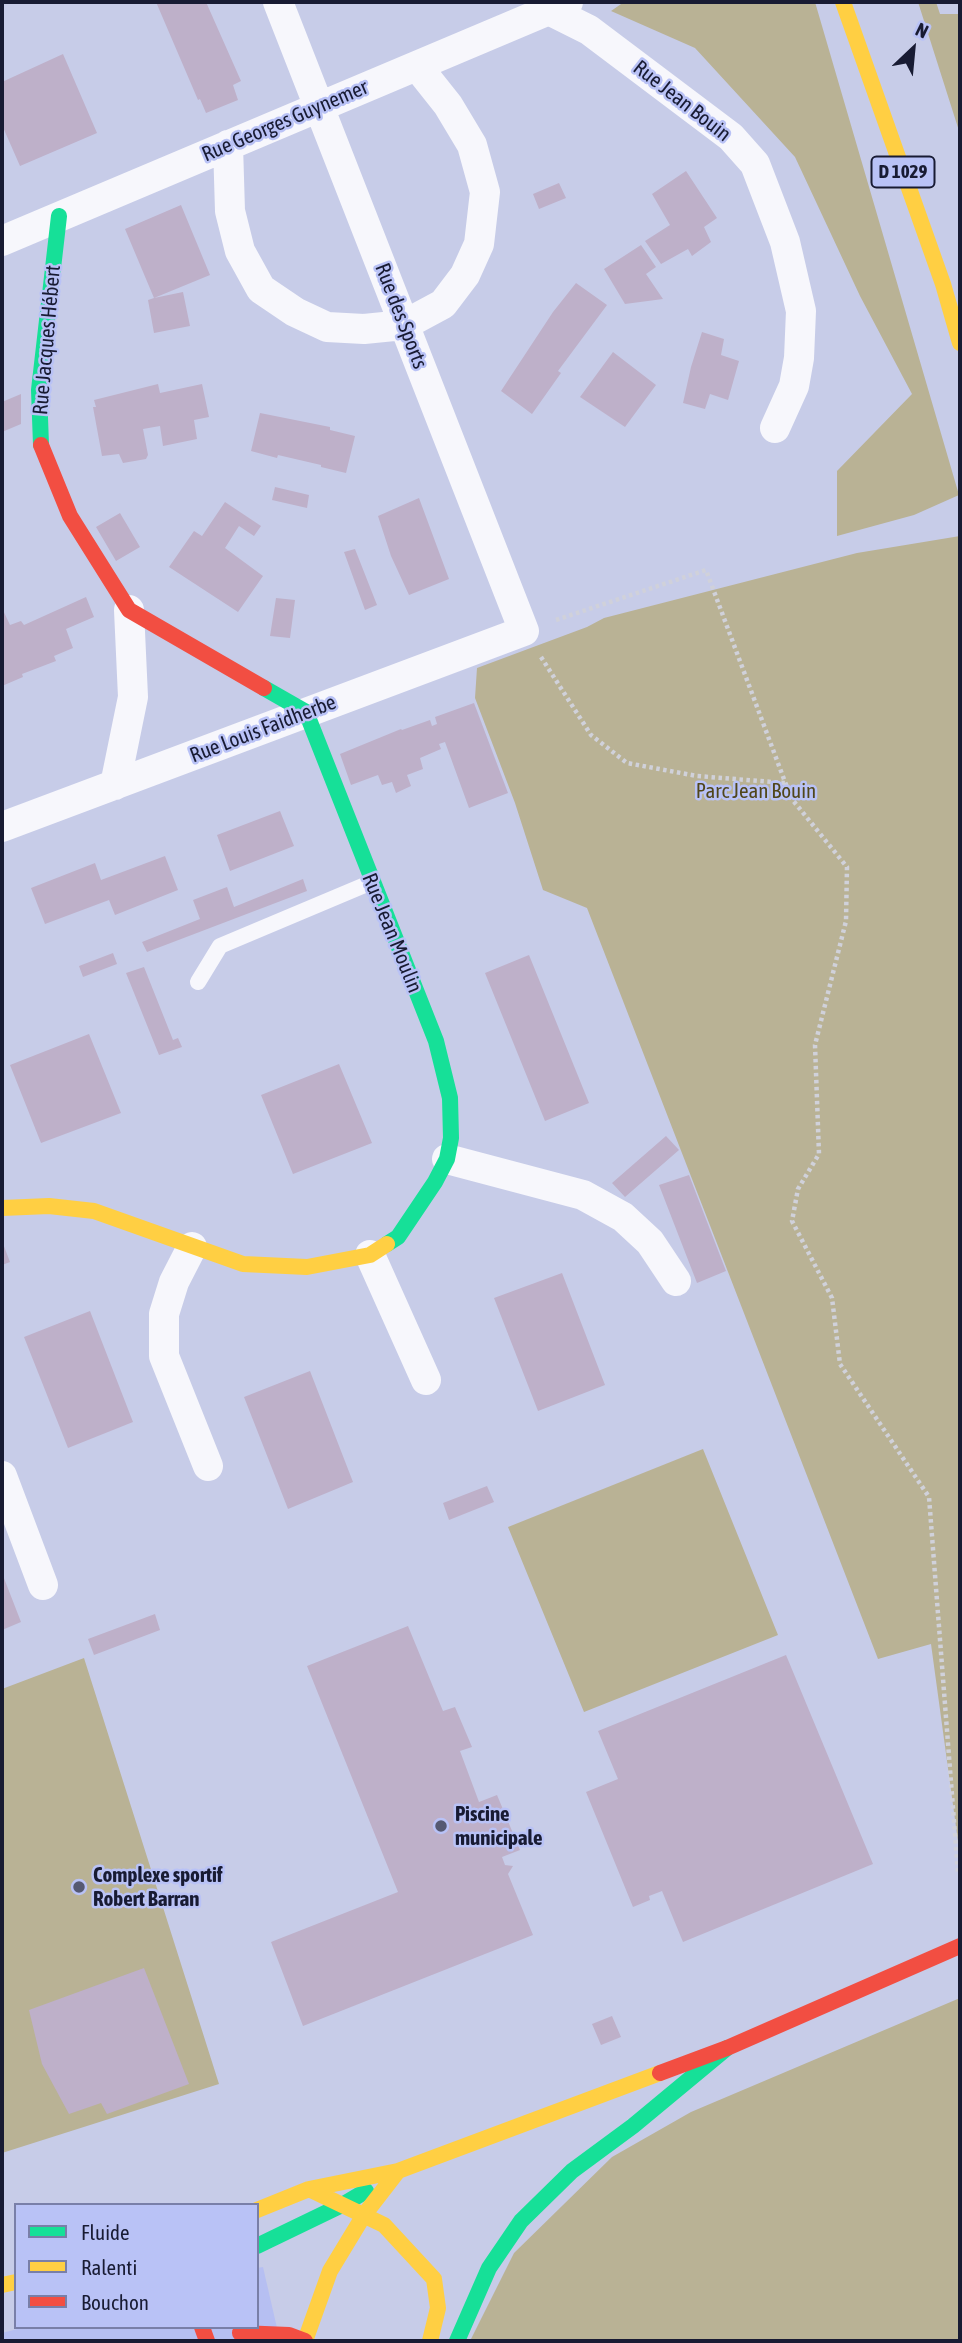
<!DOCTYPE html>
<meta charset="utf-8">
<style>
body{margin:0}
#map{position:relative;width:962px;height:2343px;overflow:hidden;background:#c7cce8;font-family:"Asap Condensed",sans-serif}
canvas{display:block}
.frame{position:absolute;inset:0;border:4px solid #181b33;pointer-events:none}
.legend{position:absolute;left:14px;top:2203px;width:245px;height:126px;box-sizing:border-box;background:#b9c2f6;border:2px solid #797fa8;margin:0;padding:9px 12px;list-style:none;font-size:21px;color:#181b33}
.legend li{display:flex;align-items:center;gap:14px;height:35px}
.legend b{width:35px;border:2px solid #797fa8}
.north{position:absolute;left:878px;top:14px;width:70px;height:70px;-webkit-text-stroke:5px #b9c2f6;paint-order:stroke;rotate:26deg;font-size:19px;font-weight:700;line-height:28px;text-align:center;color:#181b33}
.north::after{content:'';display:block;margin:auto;width:24px;height:32px;background:#181b33;clip-path:polygon(50% 0,100% 100%,50% 72%,0 100%)}
</style>
<div id="map">
<canvas width="962" height="2343"></canvas>
<div class="frame"></div>
<ul class="legend">
<li><b style="height:9px;background:#16e098"></b>Fluide</li>
<li><b style="height:9px;background:#ffcf43"></b>Ralenti</li>
<li><b style="height:9px;background:#f24e42"></b>Bouchon</li>
</ul>
<div class="north">N</div>
</div>
<script>
const g = document.querySelector('canvas').getContext('2d');
g.lineJoin = 'round';
function paint(path, color) { g.fillStyle = color; g.fill(path, 'evenodd'); }
const poly = rows => new Path2D(rows.map(r => 'M' + r).join(''));
function trace(path, color, width, dash) { g.strokeStyle = color; g.lineWidth = width; g.lineCap = dash ? 'butt' : 'round'; g.setLineDash(dash || []); g.stroke(path); }
function drawText(font, color, halo, rows, align = 'center') {
  g.font = font + ' "Asap Condensed",sans-serif'; g.lineWidth = 5; g.setLineDash([]); g.textBaseline = 'middle'; g.strokeStyle = halo; g.fillStyle = color; for (const [text, x, y, turn = 0] of rows) {
    g.save(); g.translate(x, y); g.rotate((+turn || 0) * Math.PI / 180); g.textAlign = isNaN(turn) ? turn : align; if (halo) g.strokeText(text, 0, 0); g.fillText(text, 0, 0); g.restore();
  }
}
paint(poly([
 [263,2267,280,2341,2,2341,2,2333,25,2327,257,2327,257,2268]
]), '#b6bff2');
paint(poly([
 [624,2,815,2,959,495,914,515,837,536,837,471,912,394,860,296,795,157,695,48,611,11],
 [918,2,936,2,940,14,960,14,960,134],
 [960,536,960,1856,931,1644,878,1659,587,908,543,890,515,803,475,698,477,668,587,627,604,618,857,553],
 [703,1449,778,1635,584,1712,508,1527],
 [84,1658,219,2084,2,2153,2,1689],
 [960,1998,960,2341,470,2341,514,2253,612,2157,691,2112]
]), '#b9b295');
paint(poly([
 [156,2,206,2,241,81,233,85,238,100,206,113,200,99,198,100],
 [63,54,97,133,20,166,2,125,2,82],
 [686,171,717,218,704,227,711,242,692,256,688,249,661,264,645,241,670,225,652,194],
 [559,183,566,198,539,209,533,194],
 [181,205,210,275,154,298,183,292,190,326,154,333,148,300,154,298,125,229],
 [641,245,656,267,646,274,663,299,625,304,604,269],
 [576,283,607,305,558,371,561,373,532,414,501,391,553,312],
 [702,332,724,339,721,355,739,361,728,400,710,394,705,409,683,403,691,367],
 [613,352,656,385,625,427,580,397],
 [158,384,160,393,202,384,209,417,194,420,197,439,163,446,160,426,143,429,148,455,146,459,123,463,119,454,102,456,93,407,96,407,94,400],
 [21,394,21,424,2,432,2,402],
 [260,413,330,427,330,430,355,436,346,473,321,467,321,465,278,455,277,458,251,451],
 [275,487,309,495,307,508,272,500],
 [419,498,449,579,409,595,391,556,378,516],
 [225,502,261,526,254,536,239,526,225,548,263,576,238,612,169,567,194,531,202,536],
 [120,513,140,547,116,561,96,527],
 [355,549,377,605,365,610,344,552],
 [86,597,94,617,66,629,73,648,54,656,56,661,22,674,23,677,2,686,2,608,10,625,21,621,24,625],
 [276,598,295,600,290,638,270,636],
 [474,703,508,793,469,808,445,742,439,744,441,749,420,758,423,769,407,775,411,786,396,793,392,782,382,785,378,775,351,785,340,754,401,729,402,730,430,720,432,726,437,724,435,717],
 [280,811,294,846,230,871,217,835],
 [165,856,178,890,115,915,109,900,45,924,31,888,95,863,101,880],
 [303,879,307,891,147,952,142,942,200,919,193,900,227,887,234,907],
 [113,953,117,964,83,977,79,966],
 [529,955,589,1103,545,1121,485,973],
 [144,967,173,1040,178,1038,182,1047,159,1055,126,973],
 [89,1034,121,1113,41,1143,10,1065],
 [339,1064,372,1143,293,1174,261,1095],
 [666,1136,679,1150,625,1197,612,1183],
 [689,1175,726,1271,697,1283,659,1185],
 [2,1241,10,1262,2,1265],
 [562,1273,605,1385,538,1411,494,1298],
 [90,1311,133,1422,68,1448,24,1337],
 [310,1371,353,1482,288,1509,244,1397],
 [487,1486,494,1502,449,1520,443,1503],
 [2,1573,21,1622,2,1630],
 [155,1614,160,1630,94,1655,88,1639],
 [408,1626,443,1711,455,1707,472,1747,460,1751,479,1802,497,1795,520,1850,502,1857,505,1865,513,1866,508,1874,533,1935,303,2026,271,1942,398,1892,307,1666],
 [786,1655,873,1864,683,1942,662,1891,649,1896,650,1900,633,1907,586,1792,618,1779,598,1731],
 [144,1968,189,2084,107,2114,101,2103,69,2114,42,2064,29,2010],
 [612,2016,621,2037,601,2045,592,2024]
]), '#beb0c9');
trace(poly([
 [556,620,706,570,791,798,847,867,846,921,815,1045,819,1154,798,1189,792,1221,832,1298,840,1364,929,1497,958,1873],
 [541,657,591,735,627,763,697,776,785,783]
]), '#d0d1da', 4.5, [3.5, 3.5]);
trace(poly([
 [198,982,220,946,372,882]
]), '#f7f7fc', 16);
trace(poly([
 [549,10,589,30,731,137,755,164,785,242,801,311,799,358,794,386,775,428],
 [228,145,230,211,240,251,261,289,295,312,327,327,364,329,404,325,443,304,465,275,479,244,485,192,472,145,448,105,417,66],
 [2,241,568,2],
 [115,785,133,697,129,610],
 [2,827,524,631,278,2],
 [447,1159,583,1195,623,1217,650,1242,676,1281],
 [192,1247,174,1282,164,1314,164,1356,208,1466],
 [370,1255,426,1380],
 [2,1476,43,1585]
]), '#f7f7fc', 30);
trace(poly([
 [41,445,39,390,59,216],
 [264,688,306,712,436,1041,450,1098,451,1138,447,1159,435,1182,398,1237,387,1244],
 [257,2246,344,2204,366,2191],
 [457,2341,489,2268,521,2221,572,2171,633,2126,727,2048]
]), '#16e098', 16);
trace(poly([
 [843,2,943,284,960,343],
 [2,1208,49,1206,94,1211,243,1264,307,1267,370,1255,387,1244],
 [309,2189,384,2225,434,2279,438,2308,430,2341],
 [257,2210,309,2189,398,2171,660,2073],
 [2,2285,16,2282],
 [305,2341,330,2271,364,2215,398,2171]
]), '#ffcf43', 16);
trace(poly([
 [41,445,70,516,129,610,264,688],
 [660,2073,727,2048,960,1946],
 [202,2327,207,2341],
 [240,2333,289,2335,305,2341]
]), '#f24e42', 16);
for (const [x, y, r, color] of [
 [441,1826,7,"#555972"],
 [79,1887,7,"#555972"]
]) { const dot = new Path2D(); dot.arc(x, y, r, 0, 2 * Math.PI); g.fillStyle = color; g.fill(dot); trace(dot, '#b9c2f6', 2.5); }
for (const [x, y, w] of [
 [903,172,63]
]) { const box = new Path2D(); box.roundRect(x - w / 2, y - 15.5, w, 31, 5); g.fillStyle = '#b9c2f6'; g.fill(box); trace(box, '#181b33', 2); }
drawText('bold 19px', '#181b33', null, [
 ["D 1029",903,172]
]);
drawText('21px', '#181b33', '#b9c2f6', [
 ["Rue Jean Bouin",682,101,38],
 ["Rue Georges Guynemer",285,121,-23],
 ["Rue des Sports",401,316,69],
 ["Rue Jacques Hébert",47,340,-85],
 ["Rue Louis Faidherbe",263,729,-21],
 ["Rue Jean Moulin",392,933,68]
]);
drawText('21px', '#50461a', '#b9c2f6', [
 ["Parc Jean Bouin",756,791]
]);
drawText('bold 21px', '#181b33', '#b9c2f6', [
 ["Piscine",455,1814],
 ["municipale",455,1838],
 ["Complexe sportif",93,1875],
 ["Robert Barran",93,1899]
], 'left');
</script>
